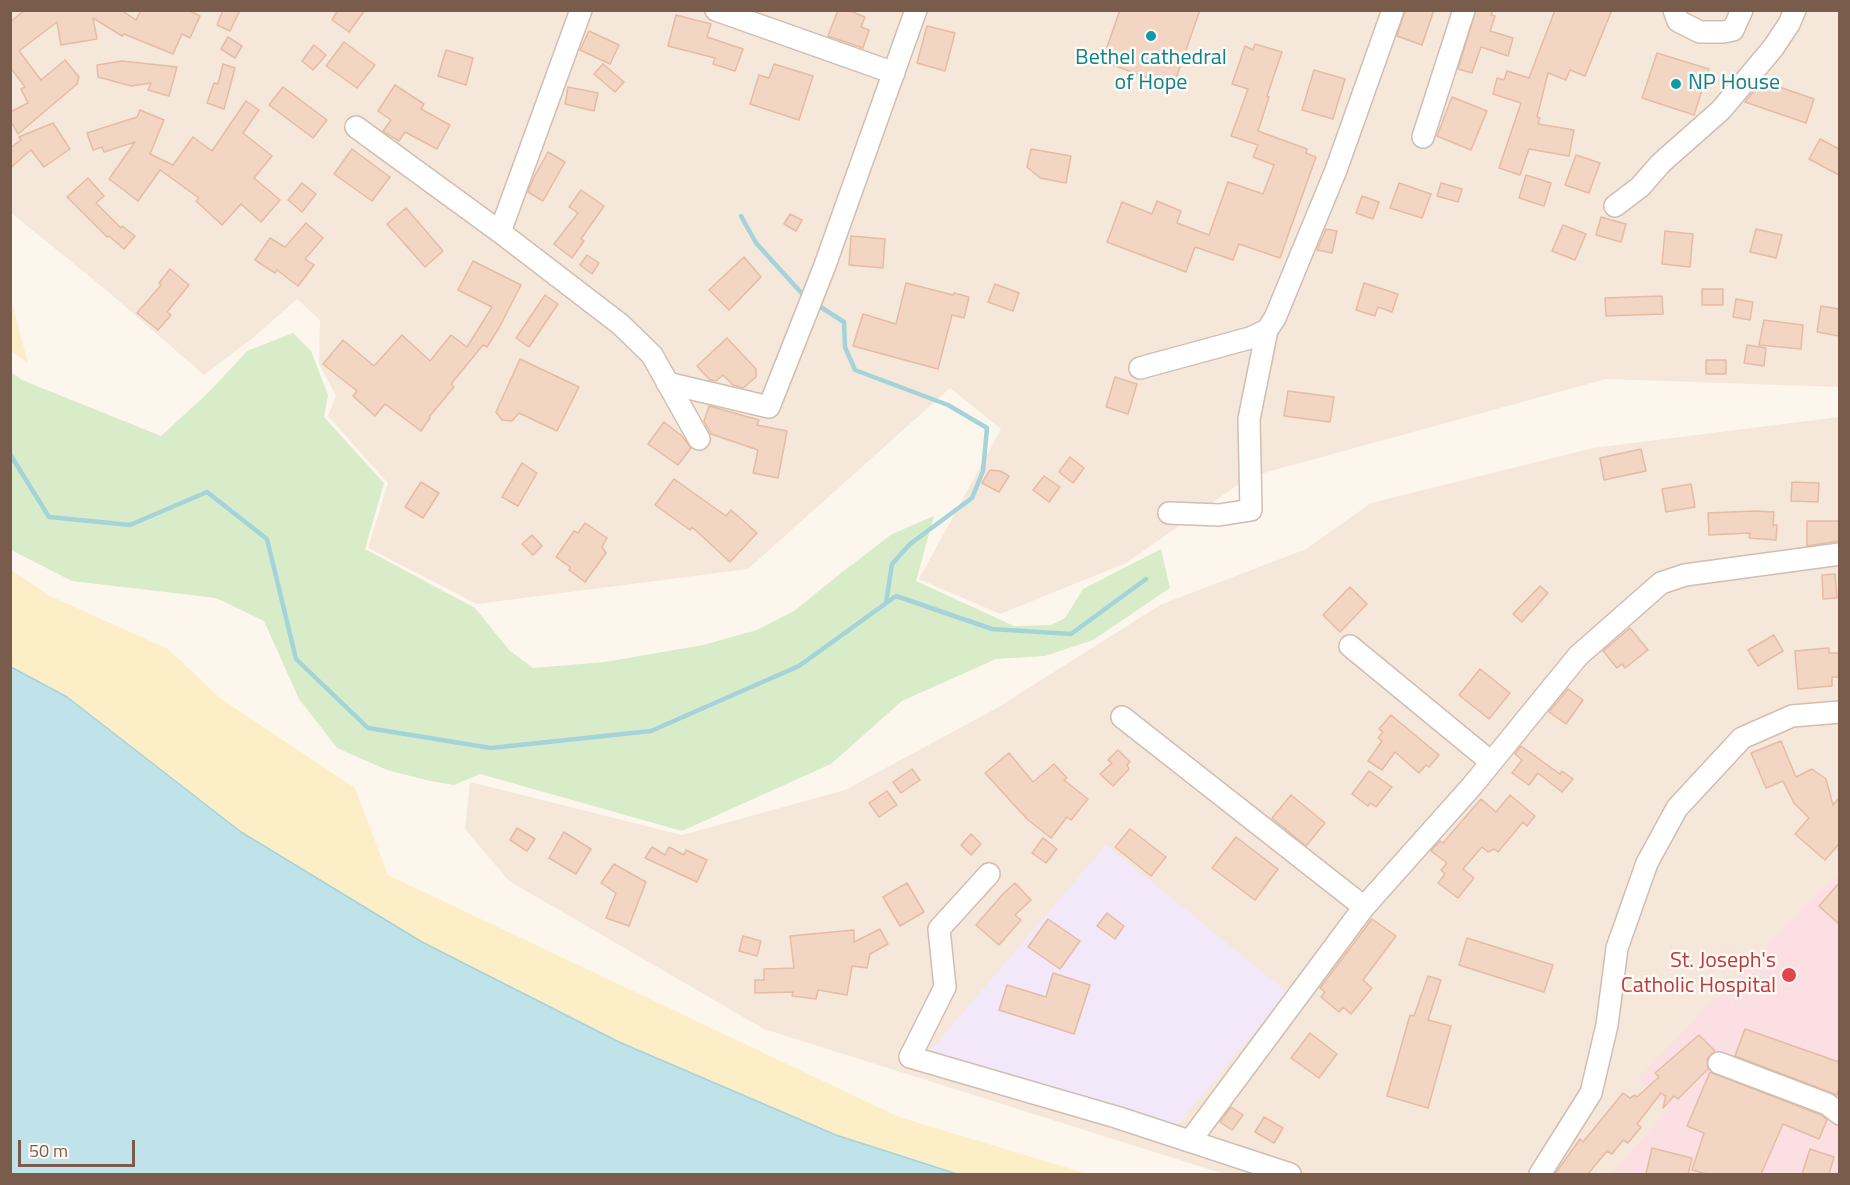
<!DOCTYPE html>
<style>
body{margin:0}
#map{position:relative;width:1850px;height:1185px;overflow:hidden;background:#fdf6ec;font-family:"Titillium Web",sans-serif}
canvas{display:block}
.frame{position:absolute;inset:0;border:12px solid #7a5c4d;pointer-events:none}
.scale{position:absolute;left:18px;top:1140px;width:117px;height:27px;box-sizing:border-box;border:3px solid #7a5c4d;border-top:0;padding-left:8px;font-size:18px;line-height:21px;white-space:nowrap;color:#7a5c4d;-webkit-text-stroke:4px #fffaf3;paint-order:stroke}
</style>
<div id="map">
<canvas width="1850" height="1185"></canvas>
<div class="frame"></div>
<div class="scale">50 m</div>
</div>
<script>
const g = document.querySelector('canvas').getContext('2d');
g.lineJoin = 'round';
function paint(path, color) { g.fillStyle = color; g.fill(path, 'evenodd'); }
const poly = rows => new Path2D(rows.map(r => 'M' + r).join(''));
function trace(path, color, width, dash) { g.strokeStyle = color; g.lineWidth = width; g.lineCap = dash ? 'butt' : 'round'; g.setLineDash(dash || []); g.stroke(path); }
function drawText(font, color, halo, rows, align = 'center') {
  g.font = font + ' "Titillium Web",sans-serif'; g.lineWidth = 5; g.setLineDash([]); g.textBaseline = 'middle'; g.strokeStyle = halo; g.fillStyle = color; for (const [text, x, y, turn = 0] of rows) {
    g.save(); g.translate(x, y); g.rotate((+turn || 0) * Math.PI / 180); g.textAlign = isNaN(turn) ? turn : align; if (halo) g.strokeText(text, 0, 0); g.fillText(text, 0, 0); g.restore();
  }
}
paint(poly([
 [10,11,1839,11,1839,387,1606,379,1249,477,1126,563,1000,614,919,579,1001,429,950,388,748,569,477,604,368,548,388,483,328,416,336,396,319,364,320,320,297,299,254,337,204,375,105,289,11,213],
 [1839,417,1839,1174,1224,1174,764,1029,509,881,465,829,470,782,682,835,845,790,997,708,1160,605,1306,549,1371,503,1593,448]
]), '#f5e8da');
paint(poly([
 [1106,845,1287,992,1173,1131,931,1050]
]), '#f3e8fa');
paint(poly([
 [1839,872,1839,1174,1610,1174,1669,1110,1638,1078]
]), '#fbdfe3');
paint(poly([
 [293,333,311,351,328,395,324,417,384,483,365,549,475,608,509,650,533,668,605,662,703,645,757,630,794,611,841,573,892,534,934,516,916,581,1014,626,1051,625,1065,618,1083,589,1161,549,1170,588,1093,640,1045,656,996,659,902,701,831,764,682,831,480,774,454,785,430,781,387,770,337,748,299,699,264,621,216,598,72,581,11,550,11,372,22,380,161,436,210,391,247,351]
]), '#d8ecc9');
paint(poly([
 [11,299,28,363,11,351],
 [10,569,48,595,168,649,220,698,355,788,388,875,899,1117,1088,1174,957,1174,836,1135,618,1042,422,942,241,832,67,697,11,667]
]), '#fcefc7');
const water = poly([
 [11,667,67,697,241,832,422,942,619,1042,836,1135,957,1174,11,1174,11,667]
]);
paint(water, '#bfe3e8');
trace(water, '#a5d3da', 1.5);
trace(poly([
 [741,216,756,243,806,298],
 [816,304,844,322,845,347,855,370,948,405,987,428,983,471,972,498,910,544,892,564,886,603],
 [10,454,49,517,130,525,207,492,267,539,296,659,368,728,491,748,651,731,799,666,896,596,992,629,1071,634,1146,579]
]), '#a5d3da', 4.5);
const building = poly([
 [25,10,121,10,136,20,141,10,188,10,200,16,190,38,182,34,173,54,124,34,122,36,93,18,97,39,61,45,57,22,19,51,41,80,65,60,79,77,77,84,18,134,10,120,10,112,28,103,21,89,25,87,10,67,10,22,25,10],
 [223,10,240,10,230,31,217,25,223,10],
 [338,10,365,10,349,32,332,20,338,10],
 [838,10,848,10,865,17,861,27,869,30,863,48,828,36,838,10],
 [1120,10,1200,10,1173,87,1102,61,1120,10],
 [1405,10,1434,10,1422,45,1397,36,1405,10],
 [1476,10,1493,10,1491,15,1495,16,1490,31,1513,38,1508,56,1481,47,1472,73,1458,69,1476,10],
 [1555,10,1612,10,1585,76,1570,70,1566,80,1548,73,1537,117,1540,118,1538,124,1574,130,1569,156,1529,149,1520,175,1499,168,1521,103,1493,94,1497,78,1504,80,1507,71,1529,78,1555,10],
 [676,15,711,24,707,37,743,49,735,71,713,64,715,58,668,46,676,15],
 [927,26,955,33,945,71,917,63,927,26],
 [589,31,619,45,610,64,580,50,589,31],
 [228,37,242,46,235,58,221,49,228,37],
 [344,42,375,65,357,88,326,66,344,42],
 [1255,44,1282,52,1267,96,1269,97,1258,131,1307,149,1306,153,1316,157,1280,258,1239,244,1233,260,1195,247,1186,272,1107,242,1122,202,1152,214,1157,201,1181,211,1177,223,1209,235,1228,182,1263,194,1274,165,1253,157,1258,145,1231,136,1248,89,1232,84,1245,46,1253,50,1255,44],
 [314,45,326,55,313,70,302,61,314,45],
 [446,50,473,58,466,85,438,76,446,50],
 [1657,53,1709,69,1694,115,1642,98,1657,53],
 [122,61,177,67,169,96,148,90,151,83,131,86,98,77,97,65,122,61],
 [223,64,235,68,224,109,207,103,214,83,218,84,223,64],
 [603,64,624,82,615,92,594,74,603,64],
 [774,64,813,76,799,120,750,104,759,75,769,78,774,64],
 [1314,70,1345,79,1333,119,1302,110,1314,70],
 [1762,81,1814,99,1806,123,1745,102,1762,81],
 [395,85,424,104,421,109,450,125,437,149,405,132,399,141,383,131,391,120,378,111,395,85],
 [283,87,327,120,313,138,269,105,283,87],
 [568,87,598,93,594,111,565,104,568,87],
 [1452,97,1487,111,1471,150,1437,136,1452,97],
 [246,101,259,110,243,133,272,156,254,178,280,200,261,222,241,204,222,225,196,201,199,198,160,170,138,201,109,179,135,142,104,152,102,147,93,150,87,133,137,117,140,110,164,120,150,154,173,165,193,137,212,151,246,101],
 [53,123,70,149,44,167,31,150,10,168,10,148,21,140,19,137,53,123],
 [1820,139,1839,149,1839,175,1809,159,1820,139],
 [352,149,390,177,372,201,334,174,352,149],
 [1031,149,1071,156,1066,183,1040,178,1027,167,1031,149],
 [548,152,565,162,543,201,528,192,534,177,548,152],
 [1576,155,1600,163,1589,193,1565,185,1576,155],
 [1526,175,1551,183,1544,206,1519,198,1526,175],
 [88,178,104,196,96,203,121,228,122,226,135,236,124,249,109,236,107,237,67,197,88,178],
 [302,183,316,194,302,212,288,200,302,183],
 [1399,183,1431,194,1422,218,1390,208,1399,183],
 [1441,183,1462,189,1458,202,1437,196,1441,183],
 [581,190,604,206,581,239,584,241,572,258,554,244,578,213,569,207,581,190],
 [1362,196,1379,202,1373,219,1356,213,1362,196],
 [406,208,443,251,425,267,387,224,406,208],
 [790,214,802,220,796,231,784,224,790,214],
 [1601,217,1626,224,1621,242,1596,235,1601,217],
 [306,223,323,238,305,259,314,265,298,286,277,270,275,273,255,260,270,238,285,247,306,223],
 [1563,225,1586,234,1575,260,1552,251,1563,225],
 [1326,229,1337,231,1332,253,1317,250,1326,229],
 [1756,229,1782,235,1776,258,1750,252,1756,229],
 [1665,231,1693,234,1690,267,1662,264,1665,231],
 [851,236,885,239,883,268,849,265,851,236],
 [587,255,599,263,592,274,580,265,587,255],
 [744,257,761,277,729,310,709,290,744,257],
 [473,261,521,285,499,328,487,347,483,345,451,384,454,387,429,417,430,418,421,431,385,404,375,416,353,396,357,391,323,364,343,340,374,366,402,335,430,361,451,335,467,347,492,307,458,290,473,261],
 [170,269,189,285,167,312,171,315,158,330,137,313,161,285,159,283,170,269],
 [906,283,953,295,954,293,969,297,964,318,952,315,938,369,853,346,863,314,896,324,906,283],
 [1364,283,1398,294,1392,312,1378,307,1375,316,1356,310,1364,283],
 [995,284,1019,293,1013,311,988,302,995,284],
 [1702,289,1723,289,1723,305,1702,305,1702,289],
 [545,295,558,304,529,347,516,338,545,295],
 [1662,296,1663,314,1606,316,1605,298,1662,296],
 [1736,299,1753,302,1750,320,1733,317,1736,299],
 [1821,306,1839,309,1839,336,1817,332,1821,306],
 [1764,320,1803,325,1801,349,1759,345,1764,320],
 [727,338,756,369,756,377,743,388,733,385,723,375,716,381,710,380,697,366,727,338],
 [1747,345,1766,348,1764,366,1744,363,1747,345],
 [520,359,579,387,557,431,519,413,512,421,502,420,496,412,520,359],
 [1706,360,1726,360,1726,374,1706,374,1706,360],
 [1115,377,1137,384,1128,414,1106,407,1115,377],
 [1288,391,1334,397,1330,422,1284,416,1288,391],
 [709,406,759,420,757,425,787,431,778,478,753,473,758,450,711,434,704,421,709,406],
 [664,422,682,436,691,448,678,465,648,444,664,422],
 [1641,449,1646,471,1604,480,1600,458,1641,449],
 [1070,457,1084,468,1073,483,1059,472,1070,457],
 [522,463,537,473,518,506,502,497,522,463],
 [990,470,1000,471,1009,476,999,492,982,483,990,470],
 [1044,476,1060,487,1049,502,1033,490,1044,476],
 [674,479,726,516,731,510,757,533,730,562,692,527,690,530,655,505,674,479],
 [421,482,439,493,423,518,405,507,421,482],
 [1792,482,1819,483,1818,502,1791,501,1792,482],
 [1691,484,1695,507,1666,512,1662,489,1691,484],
 [1755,511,1774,512,1773,525,1777,525,1776,540,1749,538,1750,533,1709,535,1708,513,1755,511],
 [1807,521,1839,521,1839,541,1807,546,1807,521],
 [585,523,607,538,602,547,606,553,585,582,569,570,570,567,556,557,574,531,578,533,585,523],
 [532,535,542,546,533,555,522,544,532,535],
 [1835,574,1837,598,1823,599,1822,575,1835,574],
 [1540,586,1548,593,1522,622,1513,614,1540,586],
 [1350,587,1367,604,1340,632,1323,615,1350,587],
 [1630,628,1648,650,1625,668,1622,664,1617,668,1603,651,1630,628],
 [1774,635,1783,651,1758,666,1748,650,1774,635],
 [1829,648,1829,653,1839,653,1839,677,1832,677,1832,686,1798,689,1795,651,1829,648],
 [1480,669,1510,693,1489,719,1459,695,1480,669],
 [1568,689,1583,700,1566,724,1549,712,1568,689],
 [1391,715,1439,755,1429,767,1426,765,1419,773,1395,752,1382,770,1368,761,1382,741,1378,738,1383,732,1379,729,1391,715],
 [1781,741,1796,777,1812,769,1826,779,1833,805,1839,798,1839,844,1825,860,1795,834,1809,818,1794,803,1783,781,1766,788,1751,753,1781,741],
 [1521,746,1560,774,1562,771,1573,779,1562,792,1538,773,1529,785,1512,773,1522,760,1515,754,1521,746],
 [1118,750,1130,762,1127,765,1129,769,1113,786,1100,774,1112,763,1108,760,1118,750],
 [1009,753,1033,782,1054,764,1067,778,1064,780,1088,799,1071,820,1067,817,1051,838,1027,819,985,773,1009,753],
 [912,769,920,780,901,793,893,782,912,769],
 [1369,771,1392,787,1376,807,1370,803,1368,806,1352,794,1369,771],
 [887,791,897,805,879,817,869,803,887,791],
 [1291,795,1325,823,1306,846,1272,818,1291,795],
 [1510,795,1535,816,1527,826,1523,822,1498,852,1494,849,1488,852,1482,847,1463,869,1474,878,1458,898,1438,883,1445,874,1441,870,1447,863,1431,851,1440,841,1443,843,1481,799,1496,812,1510,795],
 [517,828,535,839,527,851,510,840,517,828],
 [1130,829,1166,857,1151,876,1115,847,1130,829],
 [564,832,591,849,576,874,549,858,564,832],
 [971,834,981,844,971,855,961,845,971,834],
 [1236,837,1278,869,1255,900,1212,868,1236,837],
 [1043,838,1057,849,1046,863,1032,853,1043,838],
 [652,847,665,855,669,847,684,855,686,850,707,860,697,882,645,858,652,847],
 [614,864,646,882,629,926,606,918,616,893,601,883,614,864],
 [907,883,924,912,900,926,883,897,907,883],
 [1015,883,1031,900,1015,915,1021,920,999,945,976,925,1003,894,1015,883],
 [1839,883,1839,924,1819,906,1839,883],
 [1107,913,1124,926,1115,939,1097,926,1107,913],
 [1048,919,1080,941,1060,969,1028,947,1048,919],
 [1372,919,1396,936,1363,980,1372,988,1351,1014,1343,1007,1339,1012,1321,997,1325,992,1320,988,1372,919],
 [880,929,888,944,870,954,867,968,852,966,847,995,818,990,816,999,792,996,793,992,755,993,755,980,764,980,764,969,794,968,790,936,854,930,854,942,880,929],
 [743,936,761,941,757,956,739,951,743,936],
 [1467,938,1553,965,1544,992,1459,965,1467,938],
 [1053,973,1090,985,1074,1034,999,1010,1007,985,1046,997,1053,973],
 [1428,976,1441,980,1428,1020,1451,1026,1428,1108,1387,1096,1410,1015,1414,1016,1428,976],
 [1745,1029,1839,1062,1839,1088,1837,1095,1735,1056,1745,1029],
 [1310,1033,1337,1054,1319,1078,1291,1058,1310,1033],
 [1699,1035,1715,1051,1707,1059,1708,1069,1678,1099,1674,1096,1663,1108,1666,1095,1665,1096,1661,1093,1637,1124,1641,1127,1628,1143,1623,1140,1612,1154,1607,1151,1588,1174,1555,1174,1580,1139,1583,1142,1623,1093,1630,1098,1635,1095,1637,1097,1659,1077,1655,1073,1699,1035],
 [1710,1072,1821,1115,1827,1120,1819,1139,1783,1124,1761,1174,1707,1174,1692,1170,1704,1133,1687,1126,1710,1072],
 [1231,1107,1243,1115,1232,1130,1220,1122,1231,1107],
 [1264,1117,1283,1128,1274,1143,1255,1132,1264,1117],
 [1652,1148,1692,1158,1688,1174,1646,1174,1652,1148],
 [1810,1149,1834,1157,1829,1174,1802,1174,1810,1149]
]);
paint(building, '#f3d5c3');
trace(building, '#e6bba3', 1.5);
const minor = poly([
 [716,10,894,73],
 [1674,10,1678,21,1700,32,1723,32,1733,30,1742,10],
 [356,127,500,232,620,324,652,355,699,439],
 [1423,137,1464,10],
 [1615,206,1640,187,1661,163,1721,110,1773,48,1789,24,1795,10],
 [500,232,581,10],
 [1140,368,1250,338,1267,330,1275,318,1336,170,1393,10],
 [667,383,769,407,824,268,916,10],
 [1169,513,1219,515,1251,510,1249,419,1267,330],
 [1350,646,1491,762],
 [1122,717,1364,907],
 [989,874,939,929,945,987,910,1057,1116,1117,1290,1174],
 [1719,1063,1827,1104,1840,1114],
 [1190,1141,1364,907,1472,786,1578,656,1661,583,1685,575,1840,554],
 [1540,1174,1591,1093,1607,1025,1617,948,1647,863,1677,808,1742,738,1792,716,1840,712]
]);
trace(minor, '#d1beb0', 24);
trace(minor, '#fff', 21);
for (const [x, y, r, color] of [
 [1151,36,6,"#0f9aa8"],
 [1676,84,6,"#0f9aa8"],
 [1789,975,8,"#e0444e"]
]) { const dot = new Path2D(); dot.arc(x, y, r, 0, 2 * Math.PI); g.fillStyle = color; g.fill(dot); trace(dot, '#fffaf3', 2); }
drawText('22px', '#0d838f', '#fffaf3', [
 ["Bethel cathedral",1151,59],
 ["of Hope",1151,84],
 ["NP House",1688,84,"left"]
]);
drawText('22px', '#be3a42', '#fffaf3', [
 ["St. Joseph's",1776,962],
 ["Catholic Hospital",1776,987]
], 'right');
</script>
